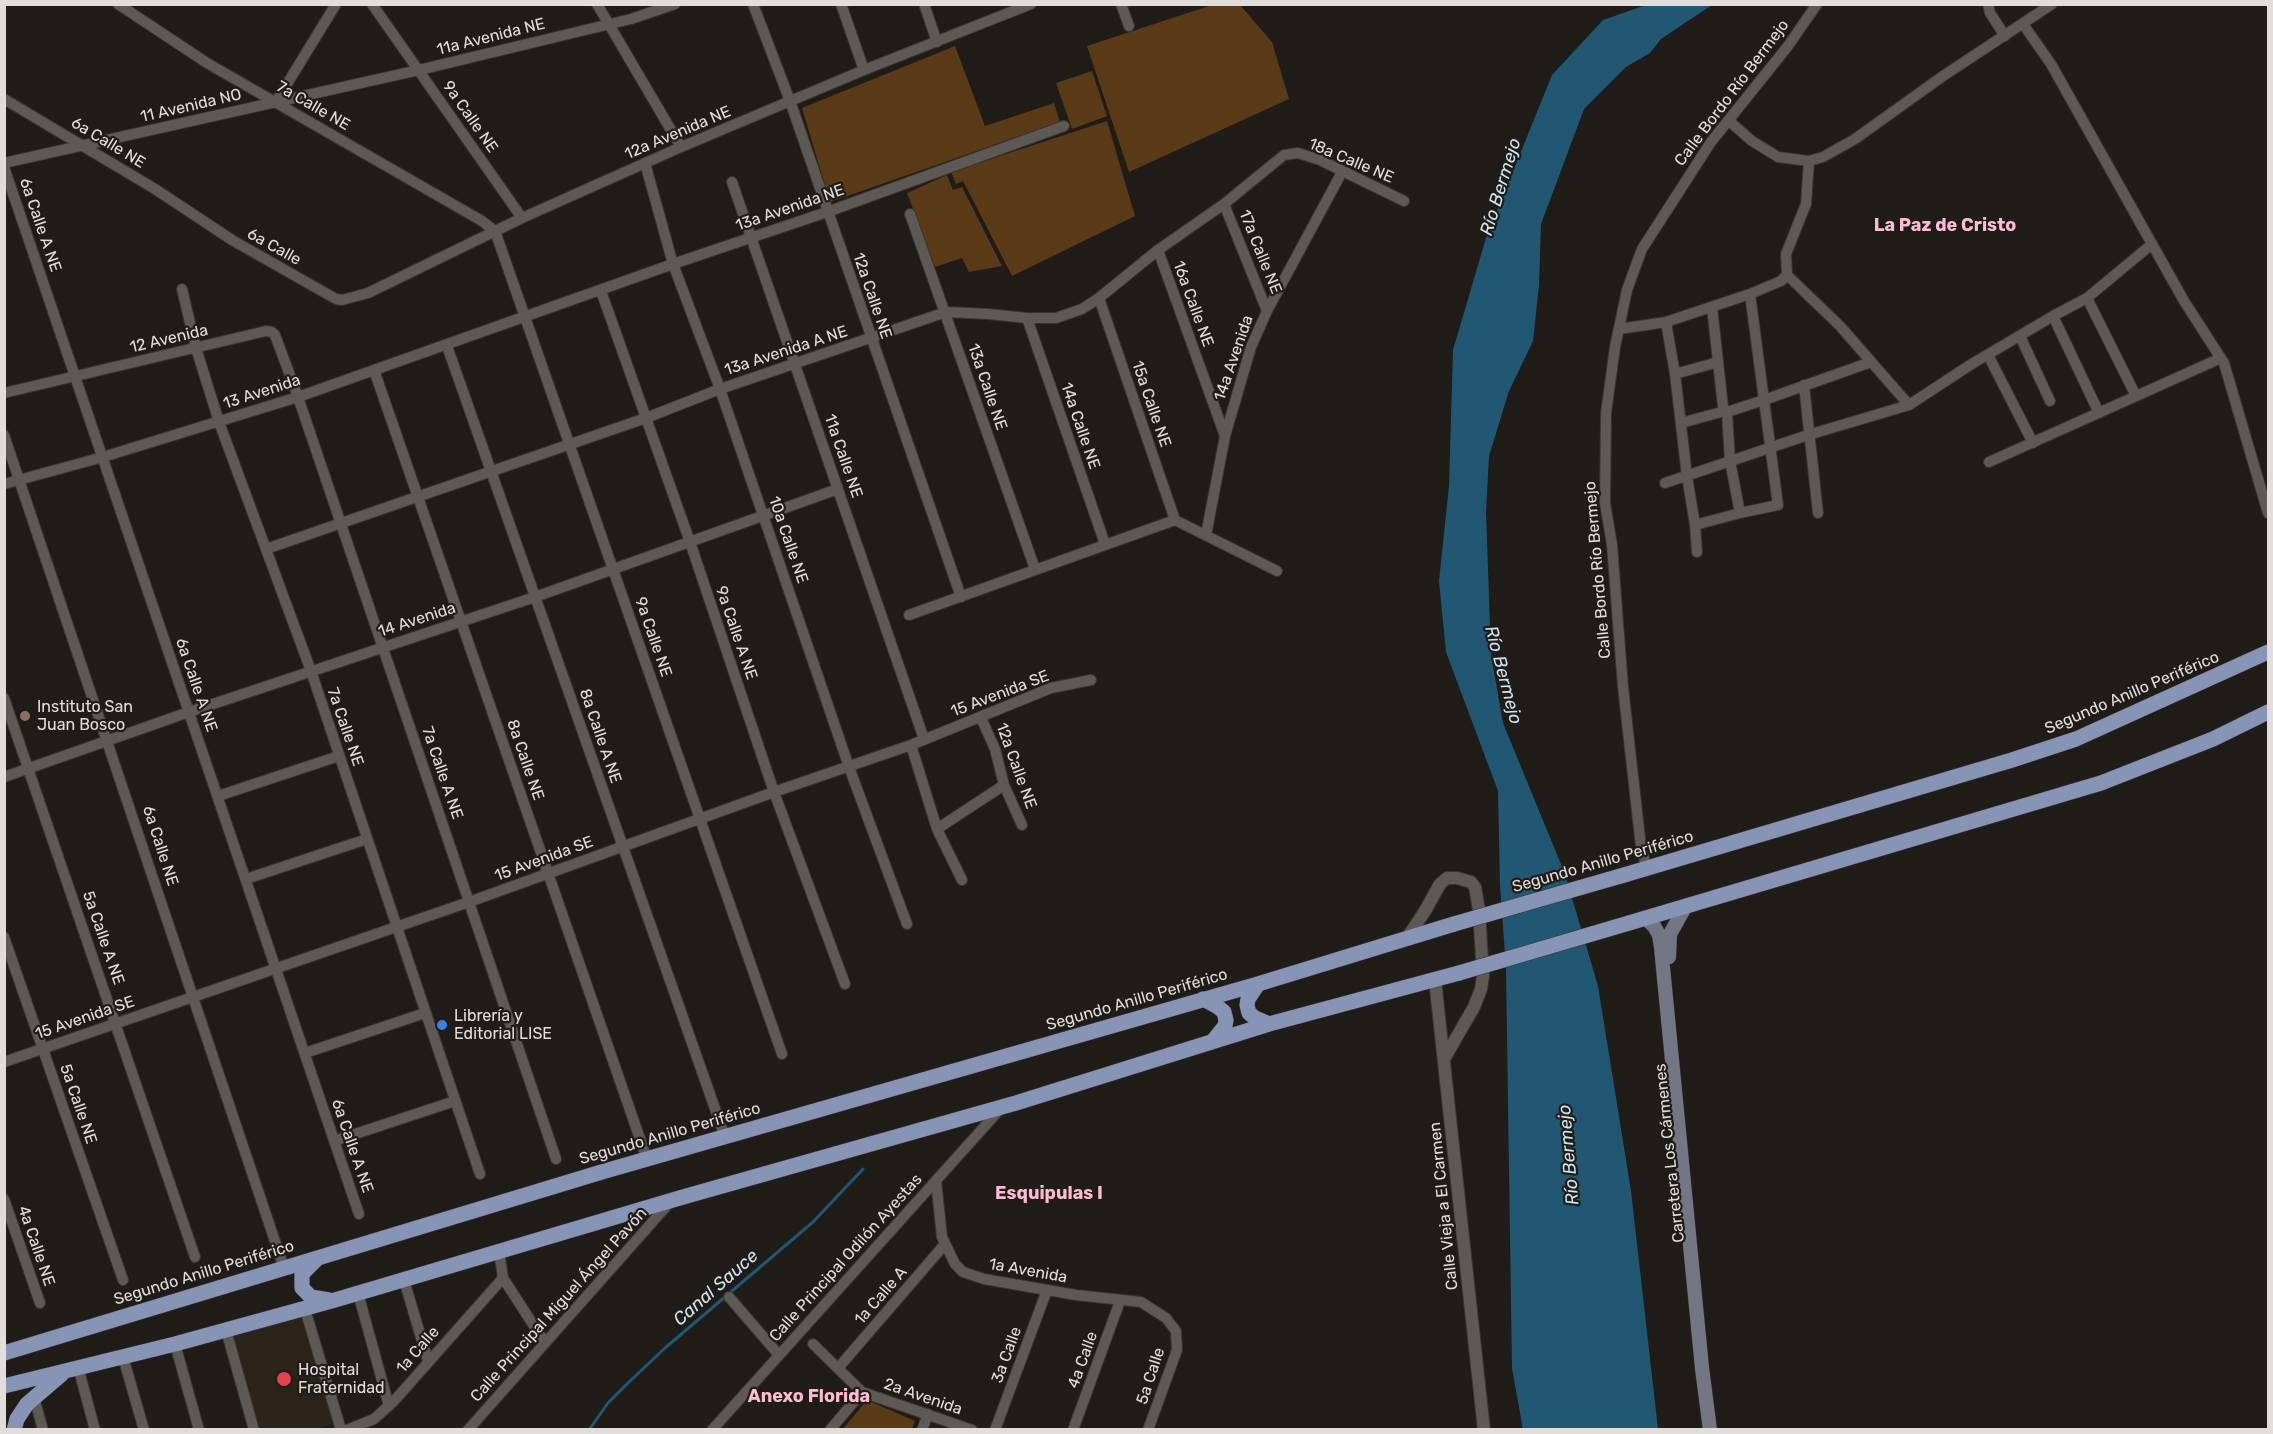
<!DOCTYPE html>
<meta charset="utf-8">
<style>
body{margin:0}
#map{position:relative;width:2273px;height:1434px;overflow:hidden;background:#201c18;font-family:Rubik,sans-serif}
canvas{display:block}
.frame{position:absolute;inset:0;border:6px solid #e0dddb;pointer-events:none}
</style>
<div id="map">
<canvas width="2273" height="1434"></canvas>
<div class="frame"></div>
</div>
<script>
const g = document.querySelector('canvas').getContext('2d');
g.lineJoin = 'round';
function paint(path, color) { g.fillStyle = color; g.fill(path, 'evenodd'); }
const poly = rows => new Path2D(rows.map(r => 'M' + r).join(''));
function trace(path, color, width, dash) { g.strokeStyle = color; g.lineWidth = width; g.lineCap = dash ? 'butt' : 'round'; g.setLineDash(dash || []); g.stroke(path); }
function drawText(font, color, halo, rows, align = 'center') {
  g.font = font + ' Rubik,sans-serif'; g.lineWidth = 4.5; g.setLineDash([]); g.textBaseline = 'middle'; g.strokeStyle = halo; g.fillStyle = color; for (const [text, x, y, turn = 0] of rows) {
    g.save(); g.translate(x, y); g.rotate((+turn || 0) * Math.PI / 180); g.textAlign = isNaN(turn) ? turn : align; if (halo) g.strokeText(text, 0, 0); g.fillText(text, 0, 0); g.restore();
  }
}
paint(poly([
 [304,1315,336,1424,316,1429,259,1429,231,1335]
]), '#2c231b');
paint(poly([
 [1212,5,1240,5,1272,42,1289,99,1129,172,1087,46],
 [955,46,985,126,1054,103,1060,122,830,202,802,108],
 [1092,71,1107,116,1072,129,1056,83],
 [1107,121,1135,216,1012,276,963,181,956,184,951,172],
 [947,175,953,190,962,187,1002,266,969,272,962,258,935,267,907,193],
 [867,1400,915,1421,912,1429,843,1429]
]), '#5b3a18');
paint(poly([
 [1646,5,1712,5,1661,39,1650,53,1626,67,1584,109,1541,224,1539,285,1533,341,1509,391,1489,456,1486,512,1491,655,1503,723,1565,874,1598,986,1631,1191,1658,1429,1523,1430,1512,1368,1506,968,1500,885,1498,791,1446,652,1439,581,1449,486,1453,350,1486,238,1552,75,1603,20]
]), '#225773');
trace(poly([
 [589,1430,608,1403,628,1383,665,1348,813,1222,863,1169]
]), '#225773', 3);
const minor = poly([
 [118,4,207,63,482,221,495,231,782,1054],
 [372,4,522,218],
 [597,4,681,147],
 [753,4,790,101,961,597],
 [841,4,864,70],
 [924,4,937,42],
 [1121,4,1129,26],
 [1988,4,1990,13,2005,36],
 [2023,24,2051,64,2184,301,2224,363,2268,513],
 [4,99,155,189,232,240,336,299,342,300,368,293,522,218,681,147,864,70,1031,4],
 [276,102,336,4],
 [1729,121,1752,141,1778,157,1809,161,1823,157,1855,139,1943,76,2052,4],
 [1809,161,1806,204,1786,254,1787,275,1840,326,1909,405],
 [4,163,419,70,631,19,675,4],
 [645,163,673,264,720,389,849,767,907,924],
 [4,167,359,1214],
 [732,182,924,739],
 [1224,204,1267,311],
 [910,214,1035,569],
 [1158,250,1225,436],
 [182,289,196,348,219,422,311,671,480,1174],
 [601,291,690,542,774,792,845,984],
 [1750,294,1764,400,1871,362],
 [1099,298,1175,520],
 [2087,298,2136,396],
 [1712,307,1723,407,1727,412,1764,400,1778,505,1740,513,1730,461,1727,412],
 [2053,316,2099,413],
 [1027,318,1105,544],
 [1666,322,1675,374,1687,476,1695,525,1697,552],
 [1619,329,1666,322,1750,294,1781,281,1787,275],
 [2020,336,2050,401],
 [447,346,725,1137],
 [1988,355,2033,443],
 [374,370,647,1159],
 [1675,374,1718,362],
 [1804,385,1818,513],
 [4,393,266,331,272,332,275,335,298,397,556,1159],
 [1681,423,1725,411],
 [4,435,284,1268],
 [1989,462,2221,358],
 [1665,483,1808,435,1909,405,1970,365,2053,316,2087,298,2152,244],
 [4,484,103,457,298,397,673,264,827,212,1064,126],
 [1695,525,1740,513],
 [1206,535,1225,436,1251,347,1267,311,1342,172],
 [266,549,646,418,720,389,946,312,988,314,1027,318,1056,318,1082,309,1099,298,1158,250,1224,204,1284,155,1298,153,1320,160,1404,201],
 [909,615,1175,520,1277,571],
 [4,698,195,1257],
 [981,718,995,749,1004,785,1022,825],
 [911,745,937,829,962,880],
 [4,777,189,712,535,597,838,489],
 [218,796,339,756],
 [937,829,1004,785],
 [1647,869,1641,847,1623,687,1612,545,1605,503,1606,413,1615,347,1627,290,1642,249,1711,142,1788,46,1817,4],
 [246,879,367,839],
 [4,937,123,1280],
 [305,1053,425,1013],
 [4,1062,469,902,774,792,911,745,1051,688,1091,680],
 [334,1141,455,1101],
 [936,1181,942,1237,955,1264,963,1272,984,1279,1076,1295,1141,1302,1166,1318,1176,1331,1177,1350,1148,1430],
 [4,1199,40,1303],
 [499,1251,503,1278,545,1343],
 [404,1280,428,1361],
 [358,1293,389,1406],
 [729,1297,779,1355],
 [305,1309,341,1430],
 [226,1330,254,1430],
 [175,1344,199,1430],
 [813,1344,862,1392,972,1430],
 [123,1357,144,1430],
 [78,1367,95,1430],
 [839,1367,945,1244],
 [34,1397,43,1430],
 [347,1430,374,1419,394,1401,503,1278],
 [468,1430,671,1201],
 [712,1430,1002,1107],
 [830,1430,862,1392],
 [922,1430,928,1414],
 [995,1430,1047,1290],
 [1073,1430,1120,1301]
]);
const tertiary = poly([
 [1407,938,1425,911,1440,884,1447,878,1457,878,1471,882,1475,887,1479,910,1483,976,1481,989,1474,1007,1444,1059],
 [1435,980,1484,1430]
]);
const secondary = poly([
 [1646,919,1654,926,1659,935,1661,947,1702,1368,1710,1430],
 [1669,957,1670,934,1684,909]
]);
const primary = poly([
 [1624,875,2012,760,2076,739,2268,652],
 [1629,923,2101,783,2213,739,2268,712],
 [1258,984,1248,999,1247,1005,1249,1013,1255,1018,1269,1024],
 [1203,999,1218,1007,1224,1012,1226,1020,1225,1026,1213,1041],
 [316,1260,302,1274,302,1288,311,1297,329,1300],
 [4,1353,605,1171,1258,984,1454,924],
 [4,1386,175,1344,335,1300,683,1197,1016,1103,1269,1024,1459,973],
 [14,1430,17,1419,27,1404,62,1374]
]);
trace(minor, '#393533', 12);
trace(tertiary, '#393533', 14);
trace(secondary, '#393533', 15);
trace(primary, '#393533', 16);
trace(minor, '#5e5954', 10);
trace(tertiary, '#5e5954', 12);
trace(secondary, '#727685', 14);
trace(primary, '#8794b5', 15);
const primaryBridge = poly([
 [1454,924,1624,875],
 [1459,973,1629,923]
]);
trace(primaryBridge, '#393533', 16, []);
trace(primaryBridge, '#8794b5', 15);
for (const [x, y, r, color] of [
 [25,716,6,"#8d6e63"],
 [442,1025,6,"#3f7fe0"],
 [284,1379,8,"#e0444e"]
]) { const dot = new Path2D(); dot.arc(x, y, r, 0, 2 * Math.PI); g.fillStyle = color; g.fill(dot); trace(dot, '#201c18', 2); }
drawText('16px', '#e0dddb', '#201c18', [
 ["11a Avenida NE",491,37,-14],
 ["Calle Bordo Río Bermejo",1732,93,-53],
 ["11 Avenida NO",191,106,-13],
 ["7a Calle NE",313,106,30],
 ["9a Calle NE",470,117,55],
 ["12a Avenida NE",678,133,-23],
 ["6a Calle NE",108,143,31],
 ["18a Calle NE",1351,161,23],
 ["13a Avenida NE",790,208,-19],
 ["6a Calle A NE",40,225,71],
 ["6a Calle",274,247,29],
 ["17a Calle NE",1260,252,68],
 ["12a Calle NE",872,296,71],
 ["16a Calle NE",1193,304,70],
 ["12 Avenida",169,339,-13],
 ["13a Avenida A NE",786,351,-18],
 ["14a Avenida",1234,358,-71],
 ["13a Calle NE",987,387,71],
 ["13 Avenida",262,392,-18],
 ["15a Calle NE",1151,404,71],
 ["14a Calle NE",1080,426,71],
 ["11a Calle NE",843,456,71],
 ["10a Calle NE",788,540,71],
 ["Calle Bordo Río Bermejo",1598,570,-95],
 ["14 Avenida",417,620,-18],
 ["9a Calle A NE",736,633,71],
 ["9a Calle NE",653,637,71],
 ["6a Calle A NE",196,685,71],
 ["Segundo Anillo Periférico",2132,693,-23],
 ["15 Avenida SE",1000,694,-21],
 ["7a Calle NE",345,727,71],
 ["8a Calle A NE",600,736,71],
 ["8a Calle NE",525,760,71],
 ["12a Calle NE",1016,766,70],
 ["7a Calle A NE",442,773,71],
 ["6a Calle NE",160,846,72],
 ["15 Avenida SE",544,859,-20],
 ["Segundo Anillo Periférico",1603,862,-16],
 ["5a Calle A NE",103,938,71],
 ["Segundo Anillo Periférico",1137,1000,-16],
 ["15 Avenida SE",85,1018,-19],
 ["5a Calle NE",78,1104,71],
 ["Segundo Anillo Periférico",670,1134,-16],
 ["6a Calle A NE",352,1146,71],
 ["Carretera Los Cármenes",1670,1153,-96],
 ["Calle Vieja a El Carmen",1444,1206,-96],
 ["4a Calle NE",36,1246,71],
 ["Calle Principal Odilón Ayestas",846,1258,-48],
 ["1a Avenida",1028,1271,10],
 ["Segundo Anillo Periférico",204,1273,-17],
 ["1a Calle A",881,1296,-49],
 ["Calle Principal Miguel Ángel Pavón",559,1305,-48],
 ["1a Calle",418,1350,-49],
 ["3a Calle",1007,1355,-70],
 ["4a Calle",1083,1360,-70],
 ["5a Calle",1151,1376,-72],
 ["2a Avenida",923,1397,19]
]);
drawText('16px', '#e0dddb', '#201c18', [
 ["Instituto San",37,707],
 ["Juan Bosco",37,725],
 ["Librería y",454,1016],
 ["Editorial LISE",454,1034],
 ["Hospital",298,1370],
 ["Fraternidad",298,1388]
], 'left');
drawText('italic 18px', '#cee4f2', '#201c18', [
 ["Río Bermejo",1501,187,-73],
 ["Río Bermejo",1503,675,75],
 ["Río Bermejo",1569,1155,-95],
 ["Canal Sauce",716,1288,-41]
]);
drawText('bold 18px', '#fcbbd2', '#201c18', [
 ["La Paz de Cristo",1945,226],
 ["Esquipulas I",1049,1194],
 ["Anexo Florida",809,1397]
]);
</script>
